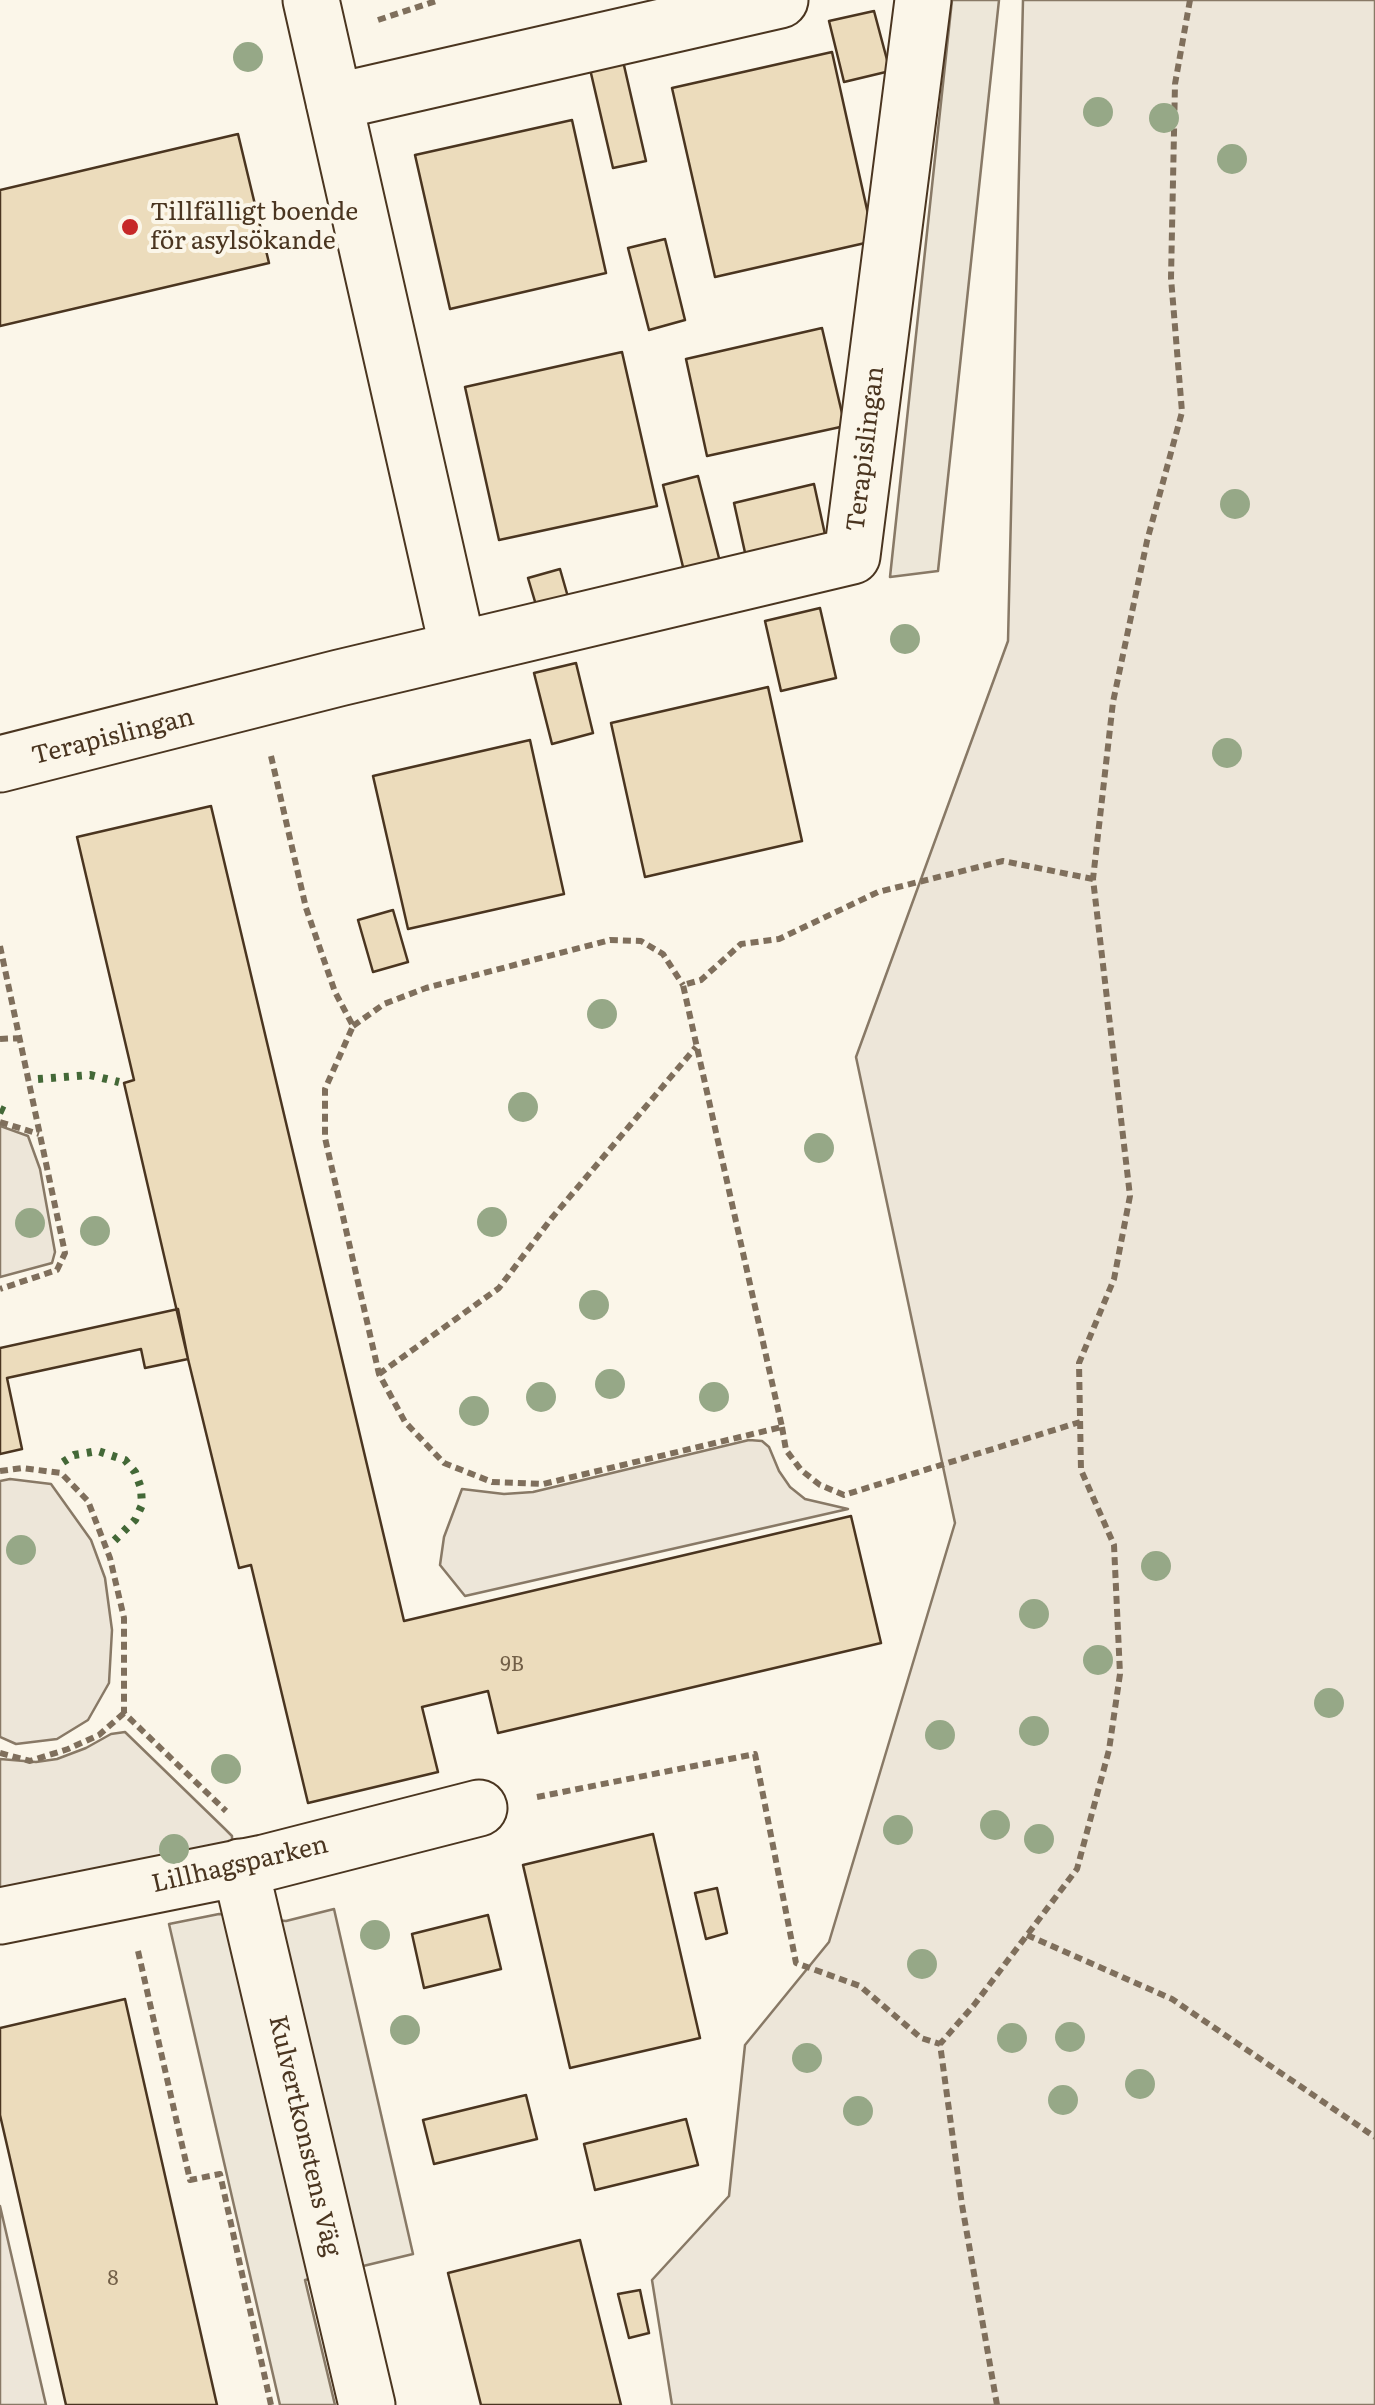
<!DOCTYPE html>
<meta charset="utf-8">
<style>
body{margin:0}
canvas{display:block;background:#fbf6e9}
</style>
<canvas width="1375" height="2405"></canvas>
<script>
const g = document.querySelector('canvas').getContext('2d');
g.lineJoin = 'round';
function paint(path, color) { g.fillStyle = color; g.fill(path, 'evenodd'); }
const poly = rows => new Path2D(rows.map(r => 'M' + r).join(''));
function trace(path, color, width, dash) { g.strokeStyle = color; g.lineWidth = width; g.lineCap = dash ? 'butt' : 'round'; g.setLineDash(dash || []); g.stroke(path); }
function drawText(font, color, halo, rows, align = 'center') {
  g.font = font + ' Literata,serif'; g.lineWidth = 8; g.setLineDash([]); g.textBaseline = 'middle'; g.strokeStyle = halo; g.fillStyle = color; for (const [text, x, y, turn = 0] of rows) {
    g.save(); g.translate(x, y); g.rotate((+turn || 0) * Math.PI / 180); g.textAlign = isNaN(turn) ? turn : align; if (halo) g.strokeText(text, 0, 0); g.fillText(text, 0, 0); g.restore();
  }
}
const green = poly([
 [1023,0,1375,0,1375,2405,672,2405,652,2280,729,2196,745,2045,829,1942,955,1523,856,1057,1008,641,1023,0],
 [0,1126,28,1136,40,1169,55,1252,52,1263,0,1277,0,1126],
 [749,1440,762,1441,769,1447,779,1471,790,1487,805,1499,848,1509,465,1596,440,1565,444,1537,462,1489,504,1494,533,1492,749,1440],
 [10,1479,51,1484,91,1540,105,1578,112,1630,109,1683,88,1720,57,1739,16,1744,0,1737,0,1481,10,1479],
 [125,1732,225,1829,232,1836,232,1846,0,1905,0,1759,36,1762,57,1759,86,1748,111,1734,125,1732],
 [0,2206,46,2405,0,2405,0,2206]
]);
paint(green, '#ede6d9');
trace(green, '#887966', 2.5);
const parking = poly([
 [952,0,999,0,938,571,890,577,952,0],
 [334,1909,413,2254,305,2280,335,2405,280,2405,169,1924,219,1914,286,1921,334,1909]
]);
paint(parking, '#ede7d9');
trace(parking, '#887966', 2.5);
const building = poly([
 [874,11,890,71,844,82,829,21,874,11],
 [832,52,874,241,715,277,672,88,832,52],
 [623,61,646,161,613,168,590,69,623,61],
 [572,120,606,273,450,309,415,155,572,120],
 [238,134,269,263,0,326,0,190,238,134],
 [665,239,685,320,649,330,628,248,665,239],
 [822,328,845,426,707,456,686,359,822,328],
 [622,352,657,506,499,540,465,387,622,352],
 [698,476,720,562,684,571,663,485,698,476],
 [814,484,826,539,746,557,734,503,814,484],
 [560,569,568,597,536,605,528,578,560,569],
 [820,608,836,678,781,691,765,621,820,608],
 [576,663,593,733,552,744,534,673,576,663],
 [768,687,802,841,645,877,611,723,768,687],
 [530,740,564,894,408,929,373,776,530,740],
 [211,806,404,1621,851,1516,881,1643,498,1733,488,1691,422,1707,438,1772,308,1803,251,1565,239,1568,188,1359,124,1083,134,1080,77,837,211,806],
 [393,910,408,962,373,972,358,920,393,910],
 [178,1309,188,1359,145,1368,141,1349,7,1378,22,1449,0,1454,0,1348,178,1309],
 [653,1834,700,2038,570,2068,523,1865,653,1834],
 [717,1888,727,1933,706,1939,695,1893,717,1888],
 [488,1915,501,1969,424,1988,412,1934,488,1915],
 [125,1999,217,2405,66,2405,9,2154,0,2115,0,2028,125,1999],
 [526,2095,537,2139,434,2164,423,2120,526,2095],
 [686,2119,698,2165,595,2190,584,2144,686,2119],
 [580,2240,621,2405,481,2405,448,2273,580,2240],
 [640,2290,649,2333,629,2338,618,2294,640,2290]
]);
paint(building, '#ecdcbc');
trace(building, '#4a3520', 2.5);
const minor = poly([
 [311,0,458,649],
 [334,102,780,0],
 [0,764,339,678,852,556,923,0],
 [240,1867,367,2405],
 [0,1916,264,1863,479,1808]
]);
trace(minor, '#4a3520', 59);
trace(poly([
 [378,20,439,0],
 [271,756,306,908,335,992,353,1026,325,1089,325,1138,379,1374,405,1422,444,1463,492,1482,543,1484,782,1427,683,985,701,980,741,944,779,939,878,892,1003,861,1093,879],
 [0,946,65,1253,57,1270,0,1289],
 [353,1026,384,1004,426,988,610,940,641,941,663,954,683,985],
 [0,1039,21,1038],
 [0,1122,39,1134],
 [379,1374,499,1288,551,1219,696,1047],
 [782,1427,786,1450,801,1470,820,1485,844,1495,1080,1422],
 [0,1471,22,1468,61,1473,88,1501,110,1558,124,1618,124,1713,226,1811],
 [0,1753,30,1761,68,1749,99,1735,124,1713],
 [537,1797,755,1754,796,1963,860,1986,921,2038,940,2044],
 [1027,1935,1172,1999,1375,2137],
 [138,1951,190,2180,220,2174,271,2405],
 [997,2405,962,2205,940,2044,974,2005,1077,1869,1109,1750,1120,1674,1114,1545,1081,1470,1079,1363,1114,1279,1130,1196,1093,879,1113,702,1147,541,1182,412,1171,278,1175,84,1190,0]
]), '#7f6f5c', 6, [8, 5]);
trace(minor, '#fbf6e9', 55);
trace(poly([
 [38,1079,90,1075,119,1082],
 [0,1109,11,1114],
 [63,1462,74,1455,98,1451,125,1460,135,1472,141,1488,142,1505,135,1520,114,1541]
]), '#436837', 8, [5, 8]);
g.fillStyle = '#96a887';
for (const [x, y] of [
 [248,57],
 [1098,112],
 [1164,118],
 [1232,159],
 [1235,504],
 [905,639],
 [1227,753],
 [602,1014],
 [523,1107],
 [819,1148],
 [492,1222],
 [30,1223],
 [95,1231],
 [594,1305],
 [610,1384],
 [541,1397],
 [714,1397],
 [474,1411],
 [21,1550],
 [1156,1566],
 [1034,1614],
 [1098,1660],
 [1329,1703],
 [1034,1731],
 [940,1735],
 [226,1769],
 [995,1825],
 [898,1830],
 [1039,1839],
 [174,1849],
 [375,1935],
 [922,1964],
 [405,2030],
 [1070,2037],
 [1012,2038],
 [807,2058],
 [1140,2084],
 [1063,2100],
 [858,2111]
]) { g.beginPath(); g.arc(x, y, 15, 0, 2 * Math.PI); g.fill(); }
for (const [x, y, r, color] of [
 [130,227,10,"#c62828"]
]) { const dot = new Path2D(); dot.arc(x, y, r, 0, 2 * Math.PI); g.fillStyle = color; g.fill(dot); trace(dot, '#fbf6e9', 4); }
drawText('20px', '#725f47', null, [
 ["9B",512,1665],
 ["8",113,2279]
]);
drawText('25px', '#4a3520', '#fbf6e9', [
 ["Tillfälligt boende",150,213],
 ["för asylsökande",150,242]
], 'left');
drawText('25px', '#4a3520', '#fbf6e9', [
 ["Terapislingan",866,449,-83],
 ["Terapislingan",113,737,-14],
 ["Lillhagsparken",240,1865,-13],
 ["Kulvertkonstens Väg",304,2136,77]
]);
</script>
